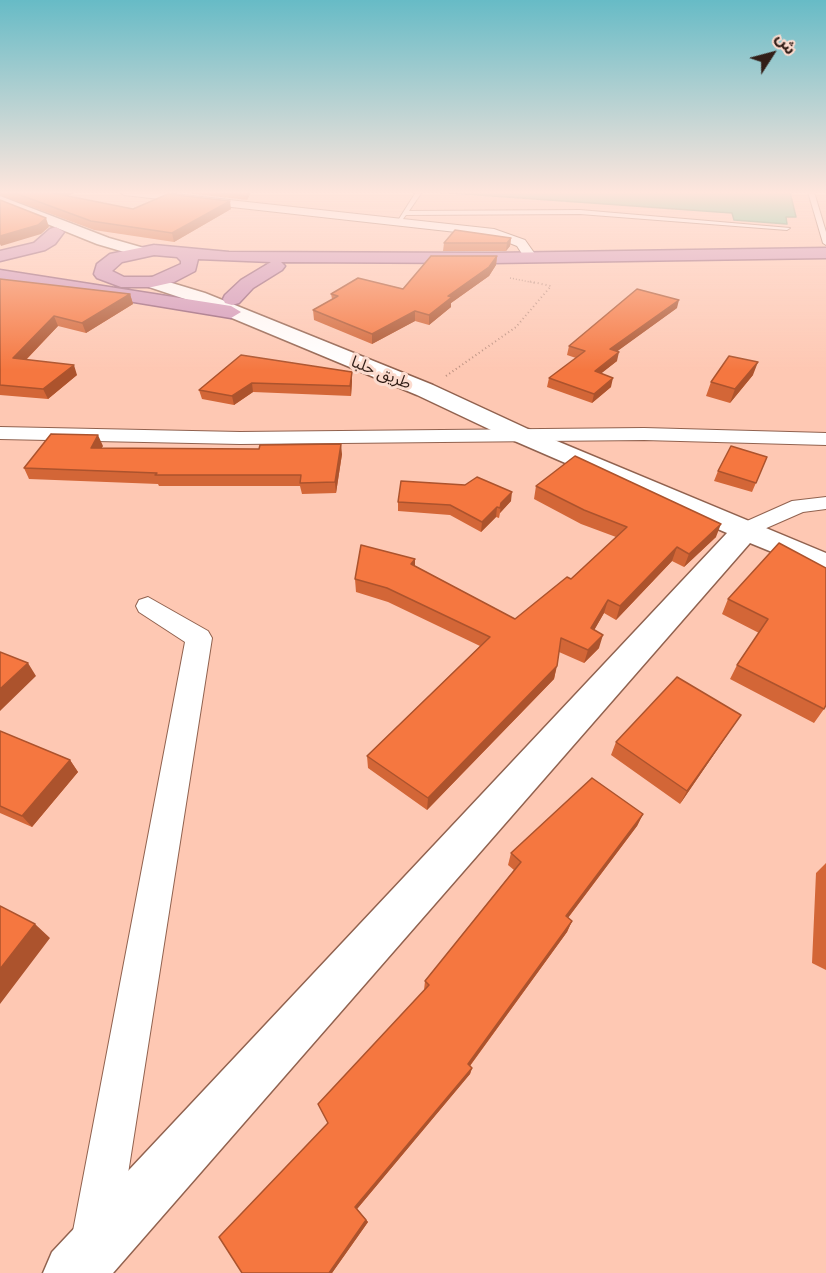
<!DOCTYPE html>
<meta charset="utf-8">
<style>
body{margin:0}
#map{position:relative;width:826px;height:1273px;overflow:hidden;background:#fec8b3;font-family:"PT Sans","Noto Sans Arabic",sans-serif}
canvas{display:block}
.north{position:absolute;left:742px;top:24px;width:60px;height:60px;-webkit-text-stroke:4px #fcdbce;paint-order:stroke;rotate:54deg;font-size:16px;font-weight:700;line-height:24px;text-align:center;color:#321e17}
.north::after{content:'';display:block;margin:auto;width:21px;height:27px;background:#321e17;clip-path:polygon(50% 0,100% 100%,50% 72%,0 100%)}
</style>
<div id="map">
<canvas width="826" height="1273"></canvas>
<div class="north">ش</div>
</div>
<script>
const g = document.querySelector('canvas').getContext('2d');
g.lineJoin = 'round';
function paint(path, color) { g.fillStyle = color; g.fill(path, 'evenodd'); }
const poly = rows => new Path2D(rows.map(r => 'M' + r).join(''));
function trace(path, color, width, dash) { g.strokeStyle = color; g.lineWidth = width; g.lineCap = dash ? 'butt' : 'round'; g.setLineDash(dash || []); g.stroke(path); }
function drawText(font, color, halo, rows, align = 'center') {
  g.font = font + ' "PT Sans","Noto Sans Arabic",sans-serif'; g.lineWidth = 6; g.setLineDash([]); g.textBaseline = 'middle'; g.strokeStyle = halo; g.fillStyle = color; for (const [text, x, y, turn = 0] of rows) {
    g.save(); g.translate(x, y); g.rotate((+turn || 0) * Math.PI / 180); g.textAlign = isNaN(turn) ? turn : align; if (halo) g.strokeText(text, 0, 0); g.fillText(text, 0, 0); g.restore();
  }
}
const water = poly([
 [436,192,790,192,796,217,786,217,787,224,734,220,732,213,436,192]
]);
paint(water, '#47c692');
trace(water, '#41946d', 1.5);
const service = poly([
 [416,192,422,192,409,211,580,210,790,228,787,230,580,214,406,215,403,219,399,219,416,192],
 [808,192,814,192,826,232,826,245,823,243,808,192]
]);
const minor = poly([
 [119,192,156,192,494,229,525,240,537,257,536,260,526,260,517,246,492,236,124,195,119,192],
 [0,427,240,432,644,428,826,433,826,445,644,440,240,444,0,439,0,427],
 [826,497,826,509,803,512,746,537,738,535,735,530,738,525,792,501,826,497],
 [148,597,208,631,212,638,119,1231,112,1247,96,1254,80,1247,73,1231,185,642,139,612,136,606,139,600,148,597]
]);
const secondary = poly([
 [0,196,109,238,144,248,146,251,138,256,97,244,0,205,0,196],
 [152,277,205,293,433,385,528,429,826,553,826,574,750,543,113,1273,43,1273,52,1252,727,533,510,439,417,395,191,301,146,286,143,282,146,278,152,277]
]);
const trunk = poly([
 [56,227,64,232,55,244,45,250,0,261,0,251,34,243,50,229,56,227],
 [154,245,229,252,492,253,826,248,826,258,492,263,281,262,285,266,282,270,253,288,239,303,232,305,225,303,223,299,225,295,241,280,271,262,198,259,195,271,174,282,152,287,121,287,97,278,94,274,97,264,110,254,154,245],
 [154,255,177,257,181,261,181,264,152,277,124,277,112,271,122,262,154,255],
 [0,270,231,306,241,312,231,318,0,280,0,270]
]);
trace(service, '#91624f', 2);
trace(minor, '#91624f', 2);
trace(secondary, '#91624f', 3);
trace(trunk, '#915a75', 3);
trace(poly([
 [510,278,535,283]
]), '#b98e7e', 1.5, [1, 2]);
trace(poly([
 [446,376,516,327,551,286,528,281]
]), '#b98e7e', 2, [1, 3]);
paint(service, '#fff');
paint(minor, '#fff');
paint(secondary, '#fff');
paint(trunk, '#d096ba');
paint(poly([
 [0,192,76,192,68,196,133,209,231,209,174,242,94,230,0,195],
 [186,192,251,192,247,200,186,193],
 [511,238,510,246,506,251,443,251,444,243],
 [497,256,496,265,489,276,451,303,451,307,429,325,415,321,372,344,314,320,313,310,332,299,331,294,403,289],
 [0,279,130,294,133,304,86,333,58,326,26,360,77,375,48,399,0,395],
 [677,308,617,351,617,361,601,373,611,387,592,403,547,387,549,378,576,358,567,355,569,346],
 [241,355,352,381,351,396,253,392,234,405,202,399,199,390],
 [753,375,730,403,706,396,711,382],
 [103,446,101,448,342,454,336,493,302,494,300,486,159,486,158,484,29,479,24,468],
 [767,457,752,492,714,481,718,471],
 [465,485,511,501,500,513,499,518,496,517,481,532,450,515,398,511,398,502],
 [536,486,716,537,684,567,672,561,616,620,604,613,594,630,599,648,584,663,559,652,554,679,427,810,368,768,367,756,480,646,388,602,356,592,355,579,415,566,515,619,571,579,616,537,581,524,534,499],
 [779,543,824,709,814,723,730,679,737,665,759,633,722,614,728,599],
 [732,728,680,804,611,755,616,742],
 [0,731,70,760,78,772,32,827,0,813],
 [643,814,637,826,568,918,572,921,567,932,470,1066,472,1068,470,1074,357,1209,368,1222,332,1273,242,1273,328,1123,424,990,425,981,514,870,508,865,511,853],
 [826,863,826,970,812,963,816,873]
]), '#d36637');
paint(poly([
 [56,192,76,192,56,201,53,193],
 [248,192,251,192,247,200,246,196],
 [230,201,231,209,174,242,172,233],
 [46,218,49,227,41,234,1,246,0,244,0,236],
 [511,238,510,246,506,251,507,243],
 [497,256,496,265,489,276,451,303,451,307,429,325,429,315,448,296],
 [130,294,133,304,86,333,82,323],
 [679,300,677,308,608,358,610,349],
 [415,311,415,321,372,344,372,334],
 [54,316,58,326,18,368,13,358],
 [619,352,617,361,593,380,595,371],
 [758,362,753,375,730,403,735,389],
 [74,365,77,375,48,399,43,389],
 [352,372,352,381,351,396,350,386],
 [613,378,611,387,592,403,594,394],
 [252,383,253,392,234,405,232,396],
 [98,435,103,446,95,459,91,448],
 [341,444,342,454,336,493,335,482],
 [512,492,511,501,500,513,501,503],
 [497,507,496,517,481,532,482,522],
 [721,524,716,537,684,567,689,554],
 [677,547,672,561,616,620,620,606],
 [415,559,415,572,411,564],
 [608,600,604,613,588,641,591,628],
 [603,635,599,648,584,663,588,650],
 [28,663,36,676,0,711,0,689],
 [557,666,554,679,427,810,428,798],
 [741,715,732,728,680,804,687,791],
 [70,760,78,772,32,827,22,816],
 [643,814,637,826,561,927,566,916],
 [572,921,567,932,466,1071,468,1064],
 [35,924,50,938,0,1004,0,969],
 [472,1068,470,1074,357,1209,368,1222,332,1273,329,1273,355,1207]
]), '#ac532d');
const building = poly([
 [12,192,56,192,53,193,133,209,168,194,230,201,172,233,91,221,12,192],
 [211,192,248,192,246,196,211,192],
 [0,200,46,218,38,225,0,236,0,200],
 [455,230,511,238,507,243,444,243,455,230],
 [431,256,497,256,489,267,448,296,452,297,429,315,415,311,372,334,313,310,338,296,331,294,358,278,403,289,431,256],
 [0,279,130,294,82,323,54,316,13,358,74,365,43,389,0,385,0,279],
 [637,289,679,300,610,349,619,352,595,371,613,378,594,394,549,378,585,351,569,346,637,289],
 [241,355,352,372,350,386,252,383,232,396,199,390,241,355],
 [729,356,758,362,735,389,711,382,729,356],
 [51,434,98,435,91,448,259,449,260,445,341,444,335,482,300,483,301,475,155,475,157,473,24,468,51,434],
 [731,446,767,457,756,483,718,471,731,446],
 [575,456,721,524,689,554,677,547,620,606,608,600,591,628,603,635,588,650,561,638,557,666,428,798,367,756,490,637,387,588,355,579,361,545,415,559,411,564,515,619,567,577,571,579,627,527,584,510,536,486,575,456],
 [477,477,512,492,501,503,500,508,497,507,482,522,450,505,398,502,401,481,465,485,477,477],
 [779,543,826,568,826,705,824,709,737,665,768,619,728,599,779,543],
 [0,652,28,663,0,689,0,652],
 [677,677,741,715,687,791,616,742,677,677],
 [0,731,70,760,22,816,0,806,0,731],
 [592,778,643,814,566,916,572,921,468,1064,472,1068,355,1207,366,1220,329,1273,242,1273,219,1237,328,1123,318,1104,429,985,425,981,521,862,511,853,592,778],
 [0,906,35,924,0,969,0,906]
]);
paint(building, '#f57740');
trace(building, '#ac532d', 1.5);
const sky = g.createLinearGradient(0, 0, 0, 370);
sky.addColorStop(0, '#67bbc6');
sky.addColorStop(0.52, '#ffe6dd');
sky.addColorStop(1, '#ffe6dd00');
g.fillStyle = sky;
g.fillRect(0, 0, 826, 370);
drawText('16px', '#321e17', '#fcdbce', [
 ["طريق حلبا",381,373,22]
]);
</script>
